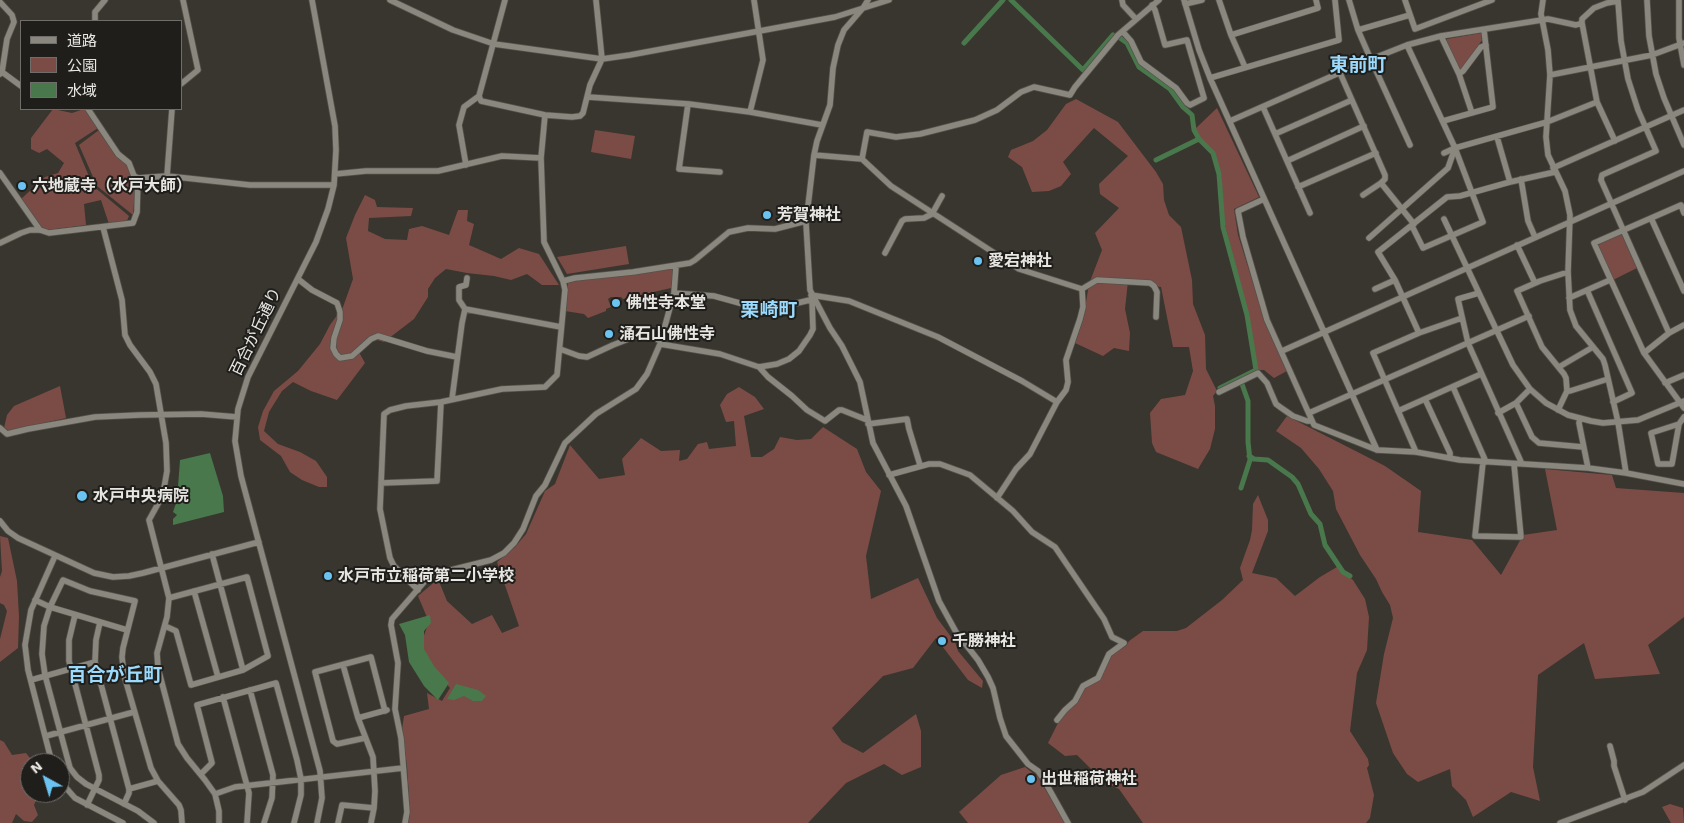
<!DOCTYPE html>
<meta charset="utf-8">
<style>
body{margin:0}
#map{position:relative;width:1684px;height:823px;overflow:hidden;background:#39362f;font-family:"Work Sans","Noto Sans JP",sans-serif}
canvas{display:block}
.legend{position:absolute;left:20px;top:20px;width:162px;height:90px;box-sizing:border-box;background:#1f1e1b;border:1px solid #6f6e6b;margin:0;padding:6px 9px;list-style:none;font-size:15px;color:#e8e6e2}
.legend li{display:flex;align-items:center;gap:10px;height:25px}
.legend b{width:25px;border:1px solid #6f6e6b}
.north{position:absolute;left:20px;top:753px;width:50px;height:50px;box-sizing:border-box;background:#1f1e1b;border:1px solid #6f6e6b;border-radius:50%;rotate:321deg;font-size:14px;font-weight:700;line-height:20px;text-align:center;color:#e8e6e2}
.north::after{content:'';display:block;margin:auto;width:18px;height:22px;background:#6ac3f1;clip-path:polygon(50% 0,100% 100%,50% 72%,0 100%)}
</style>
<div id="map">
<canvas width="1684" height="823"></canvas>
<ul class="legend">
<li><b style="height:6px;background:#8a877f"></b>道路</li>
<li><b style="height:14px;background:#7b4c45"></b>公園</li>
<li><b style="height:14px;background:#48784b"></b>水域</li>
</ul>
<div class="north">N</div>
</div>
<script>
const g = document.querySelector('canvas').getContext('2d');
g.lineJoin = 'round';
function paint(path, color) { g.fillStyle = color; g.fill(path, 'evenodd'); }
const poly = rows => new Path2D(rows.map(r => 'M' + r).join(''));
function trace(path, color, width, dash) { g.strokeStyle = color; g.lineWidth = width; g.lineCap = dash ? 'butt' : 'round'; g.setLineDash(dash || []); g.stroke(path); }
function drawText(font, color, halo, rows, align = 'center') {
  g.font = font + ' "Work Sans","Noto Sans JP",sans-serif'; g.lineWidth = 4; g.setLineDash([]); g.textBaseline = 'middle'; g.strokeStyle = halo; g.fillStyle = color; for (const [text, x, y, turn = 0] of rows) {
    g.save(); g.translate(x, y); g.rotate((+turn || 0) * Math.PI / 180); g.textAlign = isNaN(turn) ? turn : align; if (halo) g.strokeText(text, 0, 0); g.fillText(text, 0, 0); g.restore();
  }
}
paint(poly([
 [1481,33,1482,40,1462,69,1459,69,1446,42,1447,39],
 [1076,99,1118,122,1156,172,1163,184,1164,200,1169,215,1181,227,1192,280,1193,304,1205,335,1206,369,1217,391,1213,396,1215,406,1215,429,1210,449,1198,469,1156,452,1152,443,1150,413,1161,399,1185,395,1193,371,1189,347,1173,347,1161,287,1128,281,1125,309,1130,333,1129,351,1114,348,1103,356,1075,343,1083,320,1089,284,1102,250,1095,233,1119,208,1100,194,1099,184,1128,156,1094,128,1063,162,1071,174,1061,186,1049,191,1032,192,1022,167,1008,157,1011,150,1033,141,1047,130,1066,104],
 [1217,108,1259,197,1234,209,1238,235,1265,321,1287,371,1274,378,1264,370,1258,370,1248,315,1224,221,1221,173,1214,152,1199,138,1195,129],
 [53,109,72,113,84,109,98,128,75,143,93,186,129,216,126,223,109,224,101,200,84,204,86,225,49,230,37,227,21,199,45,177,58,173,64,163,47,149,39,153,31,149,31,138],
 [99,130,127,163,136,179,133,215,97,186,79,145],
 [595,130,635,136,631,159,591,152],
 [365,195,375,200,377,207,413,208,411,216,369,218,368,231,385,239,407,240,409,229,422,226,449,235,458,210,468,210,467,221,474,224,469,245,501,259,519,248,539,254,559,285,542,285,527,274,511,280,494,276,467,273,446,269,435,278,428,289,428,297,414,319,384,342,370,338,361,344,360,354,365,363,337,400,311,391,293,382,282,391,269,412,264,431,278,444,300,452,316,461,327,477,327,487,319,487,302,480,290,472,281,456,260,440,258,427,263,411,274,391,298,371,320,344,330,325,343,307,353,279,346,238,355,215],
 [1621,234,1623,236,1637,268,1613,280,1598,246,1600,243],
 [626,246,629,264,567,274,557,257],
 [674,268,671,288,623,299,621,297,611,297,608,299,611,307,606,309,606,311,588,318,584,314,565,311,568,283,579,280],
 [60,386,66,418,9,431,4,428,7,415,14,406],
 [739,387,755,397,764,409,744,416,751,457,762,457,774,449,780,437,797,440,811,439,823,427,857,449,866,472,881,491,866,556,871,599,918,578,937,618,955,642,958,651,983,681,982,688,968,680,936,638,913,668,883,676,832,728,842,742,863,753,916,714,921,731,921,767,902,775,884,764,846,783,808,823,408,823,410,815,407,766,402,729,404,716,429,709,427,693,442,701,450,688,423,656,423,638,429,622,418,596,438,579,447,601,472,624,492,615,502,633,519,626,497,562,515,547,526,534,545,491,555,484,570,445,599,479,625,475,622,459,641,438,661,451,680,450,679,461,687,459,698,444,707,442,709,449,736,446,734,421,726,422,720,405,727,394],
 [1287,416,1385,466,1421,491,1418,532,1472,540,1501,575,1523,535,1557,530,1545,469,1612,475,1616,488,1684,493,1684,617,1648,645,1660,674,1595,679,1584,643,1538,675,1533,767,1540,801,1511,792,1473,817,1466,800,1452,786,1450,769,1418,782,1407,774,1393,753,1376,703,1384,654,1393,618,1390,605,1382,592,1376,579,1360,555,1336,509,1333,491,1319,469,1301,448,1276,431],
 [1258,495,1268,520,1268,531,1252,573,1276,578,1295,596,1320,577,1337,567,1353,580,1365,599,1369,617,1367,650,1357,673,1350,731,1368,759,1369,765,1367,768,1374,795,1370,818,1366,823,1143,823,1119,789,1104,782,1077,755,1065,756,1048,743,1060,719,1083,689,1099,680,1109,657,1115,652,1126,646,1129,641,1143,631,1177,631,1186,628,1222,600,1243,580,1240,568,1250,540,1252,530,1253,504],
 [0,536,8,538,17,581,19,616,18,648,0,662,0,639,7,611,4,605,0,603,0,577,2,571],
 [0,740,4,742,12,755,26,753,34,763,30,763,30,793,39,793,34,805,38,815,32,822,24,821,16,814,12,823,0,823],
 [1025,767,1038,777,1065,823,968,823,959,812,1001,775],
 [1670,804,1683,808,1684,823,1671,823,1662,807]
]), '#7b4c45');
paint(poly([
 [210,453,223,496,224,512,173,525,173,519,177,515,173,512,177,500,180,460],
 [430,615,431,623,424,631,424,649,434,666,449,683,438,700,424,686,409,662,405,635,399,624],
 [456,684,478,690,486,696,482,701,473,701,464,696,454,700,447,699]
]), '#48784b');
trace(poly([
 [1011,0,1083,70,1113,35,1114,36],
 [1120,38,1127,43,1139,67,1170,89,1183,107,1192,115,1194,130,1199,139,1213,153,1219,174,1223,227,1247,315,1256,370,1220,388],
 [964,43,1003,0],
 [1156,160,1199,139],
 [1249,456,1254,459,1268,460,1292,477,1298,484,1311,514,1320,524,1325,545,1343,572,1350,576],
 [1241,488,1250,460,1248,442,1248,401,1242,384]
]), '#48784b', 5);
const minor = poly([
 [312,0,335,126,336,150,334,185,328,209,316,242,248,377,238,409,235,441,241,476,320,771,322,798,317,823],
 [390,0,453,30,494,44,602,59,630,55,835,17,889,0],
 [505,0,479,96,481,101,545,115,572,117,580,116,583,113,590,85,602,59,596,0],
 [868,0,863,8,844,30,838,45,833,68,830,105,817,141,814,155,806,223,810,290,830,328,842,346,860,382,873,443,906,506,939,601,956,632,978,660,988,677,993,688,1000,718,1006,736,1028,764,1038,771,1044,780,1068,823],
 [1122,0,1123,5,1136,19],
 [1184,0,1199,50,1210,78,1377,450],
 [1219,0,1231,35,1318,8,1316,0],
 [1349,0,1358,30,1368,53,1410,145],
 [1405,0,1415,29,1492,0],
 [1543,0,1541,14,1548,50,1550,75,1546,137,1548,155,1565,191,1570,215,1568,272,1570,310,1576,326,1603,359,1605,365,1618,422,1626,473],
 [1647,0,1649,36,1656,74,1664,98,1684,145],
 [1679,0,1679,38,1684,65],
 [0,2,12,15,14,22,7,39,2,72,0,74],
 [1185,4,1202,0],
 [95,21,95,12,105,0],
 [1358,30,1410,15],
 [1123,32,1131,41,1141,62,1176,88,1187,103,1190,105,1204,98,1187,40,1165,45,1155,10,1152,5],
 [1231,35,1245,67],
 [1441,36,1459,74,1472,113],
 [1407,45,1455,148,1483,222,1423,248,1412,226],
 [2,72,21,86],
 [1340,73,1385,175,1385,179,1381,183,1363,195],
 [1459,74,1463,71,1481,47,1486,45],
 [1550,75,1652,55,1684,43],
 [1210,78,1339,40,1335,0],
 [181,84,198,70,183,0],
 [588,97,689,104,750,112,822,125],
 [688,104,679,169,720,172],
 [1263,107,1310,213],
 [750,112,763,60,754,0],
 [1230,121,1364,62,1407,45,1441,36,1548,19,1576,25,1582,23],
 [1443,121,1493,107,1484,30],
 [1275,134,1352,100],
 [1497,137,1510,182],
 [1615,141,1597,102,1582,23,1582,19,1594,8,1607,3,1618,1,1621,41,1628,79,1638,110,1656,151,1602,175,1601,180,1669,333],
 [1444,153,1455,148,1547,122,1597,102],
 [814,155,862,159,891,186,1019,269,1082,289,1097,280,1150,283,1154,286,1157,292,1156,317],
 [862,159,867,132,896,137,920,134,975,120,997,110,1021,92,1034,87,1070,95,1075,87,1118,35,1159,0],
 [1287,161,1364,126],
 [466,165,459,125,464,107,479,96],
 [1553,168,1684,110],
 [0,173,40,230],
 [335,174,366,171,438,171,502,156,541,158],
 [167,176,172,109],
 [138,178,167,176,250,185,334,185],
 [1521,179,1528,221,1535,237],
 [1381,183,1414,224],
 [1298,187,1376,153],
 [1264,199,1238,211,1243,237,1267,320,1314,425,1377,450,1416,452,1460,460,1588,468,1626,473,1684,484],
 [1684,213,1681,205,1594,243,1644,353,1684,408],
 [932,214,942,196],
 [1651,218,1684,291],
 [1444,219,1513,365,1530,389,1546,403,1568,415,1591,421,1603,423,1638,420,1684,401],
 [103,227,122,300,125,335,130,345,150,372,156,384,166,443,167,471,164,488,159,502,149,520,169,598,167,617,157,653,158,668,178,744,187,758,205,780,215,794,219,811,219,823],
 [1369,238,1448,168,1455,148],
 [0,243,21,233,30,230,40,230,49,233,133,223,137,212,138,178,134,176,129,163,118,154,88,109],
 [1517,245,1535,283],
 [885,253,902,221,905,219,924,218,932,214],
 [298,279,312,290,337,303,340,312,340,320,334,338,333,348,336,354,340,358,352,356,371,339,378,336,427,351,457,357],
 [563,281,575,278,633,272,690,263,695,260,729,232,748,228,775,229,806,221],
 [1375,289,1395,280],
 [1587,290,1632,393,1613,402],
 [674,293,714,296,761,309,781,307,814,299],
 [1479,293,1458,299,1468,343,1522,464],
 [811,295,849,301,938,337,1022,381,1057,402],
 [1569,298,1610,280],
 [465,309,459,300,459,287,466,285,467,278],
 [1419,333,1395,280,1378,252,1447,197,1460,196,1510,182,1555,172],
 [660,344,720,354,759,367,777,364,789,359,799,351,810,335,813,329,812,300],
 [560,349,579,356,587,357,613,345,636,336,648,336,661,341],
 [1282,351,1684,171],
 [1644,353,1669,333,1684,325],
 [759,367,768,377,792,396,807,410,825,421,839,410,842,410,867,420],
 [1559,367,1593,347],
 [1665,383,1684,375],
 [1453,387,1486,462],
 [1567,391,1570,391,1608,379],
 [1219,392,1258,373,1267,383,1276,404,1280,407,1293,416,1307,421,1312,421],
 [452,399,462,323,465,309,561,327],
 [1425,399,1450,453,1450,457],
 [1516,403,1532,437,1539,443,1583,447],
 [1558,410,1567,391,1566,378,1564,374,1542,347,1517,291,1540,281,1568,272],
 [1398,411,1481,374],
 [1309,413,1529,316],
 [1498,413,1516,403,1530,389],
 [1580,419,1579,423,1588,468],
 [868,424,907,419,909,429,920,465],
 [1679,424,1651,433,1658,464,1672,464,1679,424,1684,417],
 [0,428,7,434,28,429,95,417,140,415,201,414,237,417],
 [1416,452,1373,353,1419,333,1462,318],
 [1483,462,1475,536,1521,537,1514,464],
 [889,475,929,464,940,464,970,475,1013,511,1032,532,1055,547,1104,619,1112,637,1124,643,1109,654,1098,678,1083,686,1075,701,1065,710,1057,720],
 [381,483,437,481,441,402],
 [997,498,1016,469,1030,454,1057,402,1066,390,1068,382,1066,360,1080,319,1083,307,1082,289],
 [0,521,8,531,18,538,94,573,113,577,129,576,143,573,259,542],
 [212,554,243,670],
 [418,590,394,566,390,558,380,509,384,414,390,410,406,406,441,402,502,389,545,387,557,375,565,290,563,281,544,242,541,158,545,115],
 [194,591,218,677],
 [35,600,50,607,127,630],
 [75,615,69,640,69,661,99,775,99,780,87,805],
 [100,622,96,640,95,662,129,789,129,793,124,804],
 [165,626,176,631,191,685,243,670,268,656,247,577,169,598],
 [343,665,358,718,373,757,375,791,374,808,371,823],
 [31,680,95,662],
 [250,690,273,775,272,798,264,823],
 [223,697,249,793,247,823],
 [358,718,387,710],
 [46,736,134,712],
 [365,738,337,744,333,741,315,672,371,657,385,711],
 [1610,746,1614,761,1614,766,1625,800],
 [52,763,28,670,25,645,31,610,55,556],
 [201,774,212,763,197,705,276,683,297,760,301,779,301,795,294,823],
 [60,781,75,798,123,823],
 [129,789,158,781],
 [215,794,235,787,403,768],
 [154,823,138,811,86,784,77,777,70,768,45,675,42,654,44,626,50,607,63,580,90,591,135,601,123,648,122,657,124,675,151,768,158,781,179,805,181,810,182,823],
 [338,823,342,805,374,808],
 [405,823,407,812,401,738,395,709,398,663,391,625,392,619,425,581,435,574,491,560,504,553,514,543,523,529,536,496,545,485,565,443,596,414,636,389,647,374,660,344,674,293,676,266],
 [1560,823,1643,792,1684,765]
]);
trace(minor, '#54524c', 7);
trace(minor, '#8a877f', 5.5);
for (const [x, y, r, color] of [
 [22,186,5,"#6ac3f1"],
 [767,215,5,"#6ac3f1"],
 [978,261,5,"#6ac3f1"],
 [616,303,5,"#6ac3f1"],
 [609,334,5,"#6ac3f1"],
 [82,496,6,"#6ac3f1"],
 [328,576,5,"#6ac3f1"],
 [942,641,5,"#6ac3f1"],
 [1031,779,5,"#6ac3f1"]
]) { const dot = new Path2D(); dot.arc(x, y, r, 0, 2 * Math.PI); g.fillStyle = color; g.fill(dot); trace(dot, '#1f1e1b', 2); }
drawText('bold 16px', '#e8e6e2', '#1f1e1b', [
 ["六地蔵寺（水戸大師）",32,186],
 ["芳賀神社",777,215],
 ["愛宕神社",988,261],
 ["佛性寺本堂",626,303],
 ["涌石山佛性寺",619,334],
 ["水戸中央病院",93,496],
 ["水戸市立稲荷第二小学校",338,576],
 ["千勝神社",952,641],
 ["出世稲荷神社",1041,779]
], 'left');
drawText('16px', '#e8e6e2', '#1f1e1b', [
 ["百合が丘通り",256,332,-64]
]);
drawText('bold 19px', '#9bdafd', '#1f1e1b', [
 ["東前町",1358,65],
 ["栗崎町",769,310],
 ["百合が丘町",115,675]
]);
</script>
